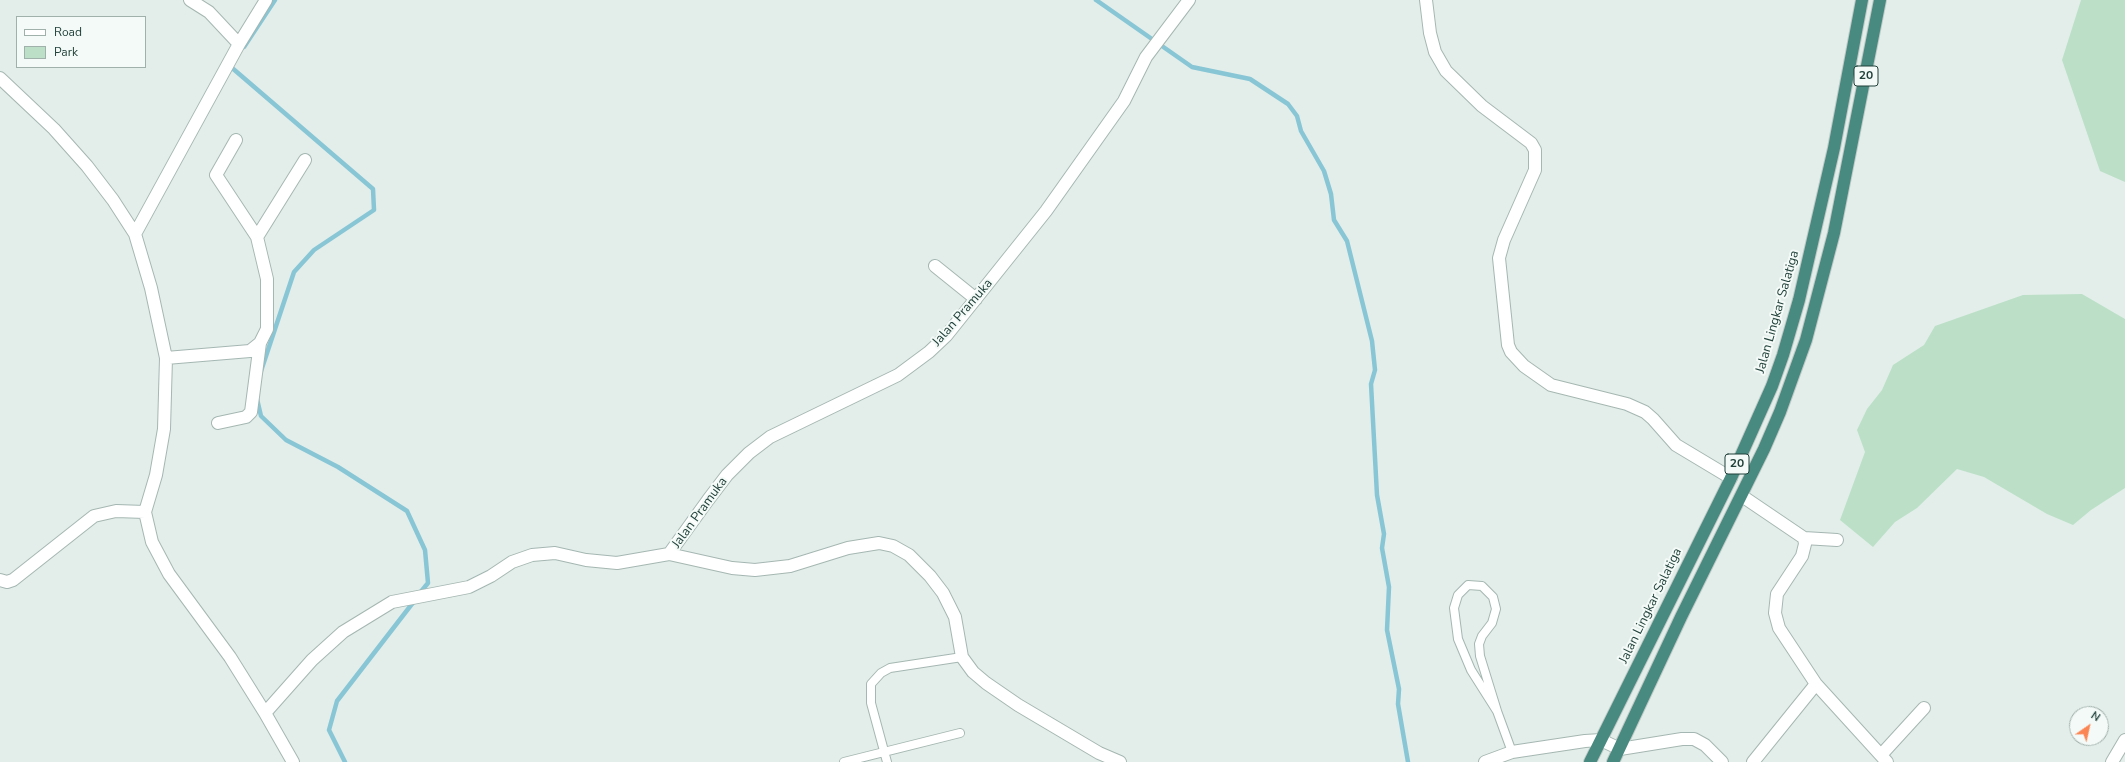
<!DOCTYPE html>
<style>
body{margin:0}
#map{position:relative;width:2125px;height:762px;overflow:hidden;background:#e3eeea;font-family:"Nunito Sans",sans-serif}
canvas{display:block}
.legend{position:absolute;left:16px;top:16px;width:130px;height:52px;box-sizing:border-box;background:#f4faf7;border:1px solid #a0b0ab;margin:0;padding:5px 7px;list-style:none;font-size:12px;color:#21413a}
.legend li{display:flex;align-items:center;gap:8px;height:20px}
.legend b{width:20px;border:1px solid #a0b0ab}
.north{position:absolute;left:2069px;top:706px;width:40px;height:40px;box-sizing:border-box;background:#f4faf7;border:1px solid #a0b0ab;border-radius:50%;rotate:34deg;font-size:11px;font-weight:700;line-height:16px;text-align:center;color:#21413a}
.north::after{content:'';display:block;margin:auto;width:14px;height:18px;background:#fb8654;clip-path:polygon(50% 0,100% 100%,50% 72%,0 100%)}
</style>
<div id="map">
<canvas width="2125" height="762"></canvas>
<ul class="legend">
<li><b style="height:5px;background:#fff"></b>Road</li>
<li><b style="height:11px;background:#bbe0c7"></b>Park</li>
</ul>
<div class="north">N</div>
</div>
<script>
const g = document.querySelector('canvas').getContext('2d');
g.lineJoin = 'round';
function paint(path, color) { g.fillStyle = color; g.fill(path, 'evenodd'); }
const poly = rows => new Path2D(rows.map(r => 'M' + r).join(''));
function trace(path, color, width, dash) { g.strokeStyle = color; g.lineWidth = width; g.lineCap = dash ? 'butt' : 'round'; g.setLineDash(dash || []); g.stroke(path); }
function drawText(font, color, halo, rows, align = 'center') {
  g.font = font + ' "Nunito Sans",sans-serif'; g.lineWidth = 4; g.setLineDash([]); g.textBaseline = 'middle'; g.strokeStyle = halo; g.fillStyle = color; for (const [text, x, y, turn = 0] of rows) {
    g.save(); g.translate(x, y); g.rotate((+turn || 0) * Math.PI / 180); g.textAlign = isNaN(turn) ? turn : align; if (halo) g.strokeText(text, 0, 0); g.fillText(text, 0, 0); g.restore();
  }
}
paint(poly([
 [2081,0,2125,0,2125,182,2100,171,2062,60],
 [2082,294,2125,319,2125,488,2091,510,2073,525,2047,514,1984,477,1957,469,1917,508,1895,522,1873,547,1840,520,1865,452,1857,430,1867,409,1882,390,1893,365,1924,345,1935,326,2023,295]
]), '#bbe0c7');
trace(poly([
 [1096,0,1192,67,1250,79,1288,104,1297,116,1301,131,1324,171,1331,194,1334,220,1347,241,1372,341,1375,370,1371,384,1377,495,1384,534,1382,548,1389,587,1387,630,1399,689,1398,704,1408,762],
 [244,47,275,0],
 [232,65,231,67,373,189,374,210,314,250,294,272,261,371],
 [257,399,261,416,286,440,338,467,407,511,425,550,428,583,419,594],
 [345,762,329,730,337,701,415,600]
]), '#88c6d6', 4.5);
const service = poly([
 [1497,711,1471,670,1458,639,1454,608,1458,595,1468,585,1482,586,1493,597,1496,609,1492,623,1482,636,1479,644,1480,656,1497,711,1512,752],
 [844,762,960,733],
 [887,762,871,703,871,684,881,673,890,668,962,657]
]);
const minor = poly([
 [190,0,209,12,239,44],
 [1426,0,1430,33,1435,52,1446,71,1482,106,1531,143,1535,150,1535,170,1504,240,1499,258,1508,345,1511,352,1524,366,1551,385,1627,404,1645,412,1653,419,1676,445,1731,478],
 [0,78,54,129,87,166,113,200,135,234,151,288,166,358,164,429,156,475,145,512,152,542,169,574,230,657,265,713,293,762],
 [135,234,239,44,266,0],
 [257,237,305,160],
 [935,266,976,299],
 [166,358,250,351,260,343,267,329,267,279,257,237,216,175,236,140],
 [218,423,246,417,251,412,260,343],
 [1742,496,1804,538,1837,540],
 [1804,538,1805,544,1802,556,1777,594,1775,613,1779,628,1816,684],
 [669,554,708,500,727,475,749,453,770,437,898,375,929,352,946,336,1046,211,1124,101,1146,57,1189,0],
 [0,580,7,582,13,580,94,516,116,511,145,512],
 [265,713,312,660,343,632,392,602,469,587,491,576,512,562,532,555,555,553,586,560,617,563,669,554,732,568,755,570,790,566,848,548,879,543,893,546,909,555,930,576,943,593,955,617,962,657,973,672,986,683,1018,705,1099,753,1120,762],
 [1881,755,1924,708],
 [1485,762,1512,752,1585,741,1601,740,1620,749,1682,739,1694,739,1705,745,1722,762],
 [1753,762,1816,684,1887,762],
 [2112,762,2125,740]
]);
const trunk = poly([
 [1590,762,1731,478,1772,386,1783,355,1799,300,1834,148,1862,0],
 [1613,762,1681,617,1764,449,1780,412,1806,340,1834,233,1880,0]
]);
trace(service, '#a5b7b2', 10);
trace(minor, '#a5b7b2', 14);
trace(trunk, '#c1cac8', 14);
trace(service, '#fff', 8);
trace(minor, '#fff', 12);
trace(trunk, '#488a7f', 12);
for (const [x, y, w] of [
 [1866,76,24],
 [1737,464,24]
]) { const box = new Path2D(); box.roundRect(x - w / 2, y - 10, w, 20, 3); g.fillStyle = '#f4faf7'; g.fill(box); trace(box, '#21413a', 1); }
drawText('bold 12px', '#21413a', null, [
 ["20",1866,76],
 ["20",1737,464]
]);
drawText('13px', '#21413a', '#f4faf7', [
 ["Jalan Lingkar Salatiga",1778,312,-74],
 ["Jalan Pramuka",963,313,-49],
 ["Jalan Pramuka",700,513,-54],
 ["Jalan Lingkar Salatiga",1651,606,-64]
]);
</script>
